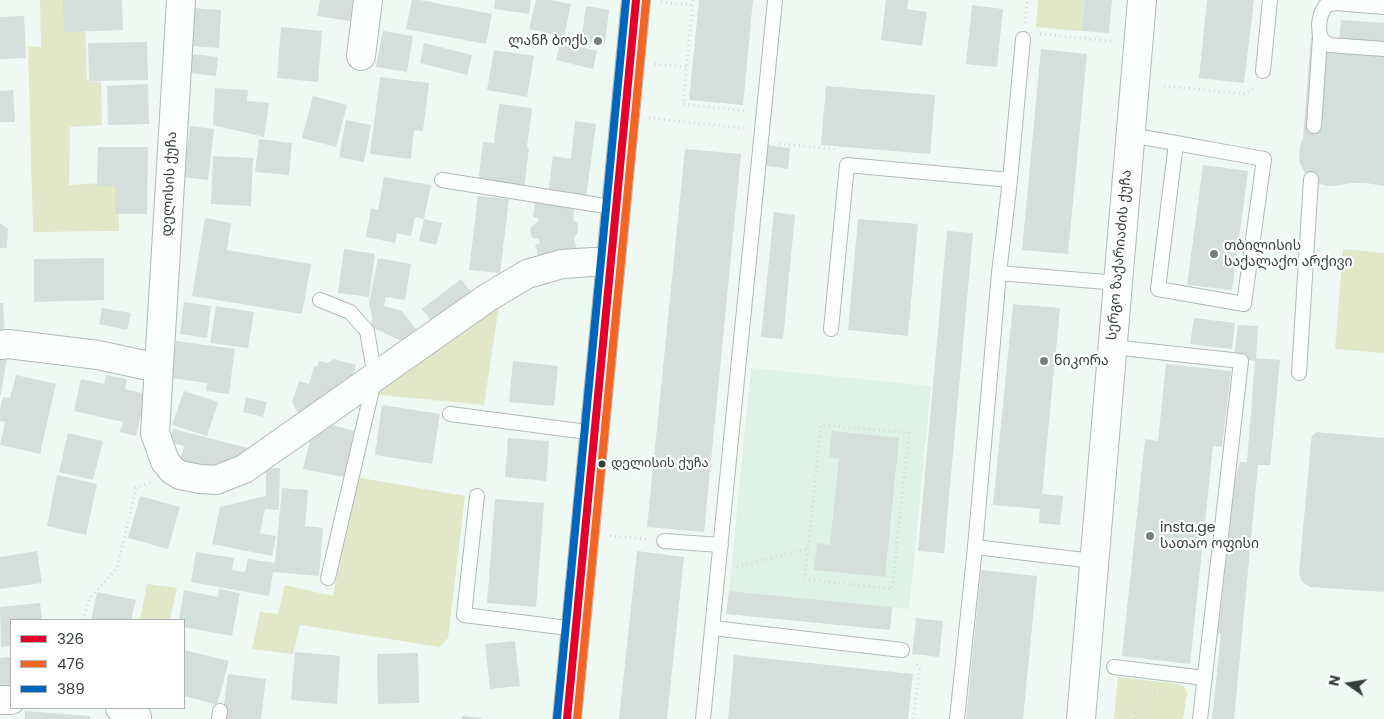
<!DOCTYPE html>
<meta charset="utf-8">
<style>
body{margin:0}
#map{position:relative;width:1384px;height:719px;overflow:hidden;background:#eef9f4;font-family:Poppins,sans-serif}
canvas{display:block}
.legend{position:absolute;left:10px;top:619px;width:175px;height:90px;box-sizing:border-box;background:#fff;border:1px solid #afb2b0;margin:0;padding:6px 9px;list-style:none;font-size:15px;color:#363e3a}
.legend li{display:flex;align-items:center;gap:10px;height:25px}
.legend b{width:25px;border:1px solid #afb2b0}
.north{position:absolute;left:1324px;top:659px;width:50px;height:50px;-webkit-text-stroke:4px #fff;paint-order:stroke;rotate:283deg;font-size:14px;font-weight:700;line-height:20px;text-align:center;color:#363e3a}
.north::after{content:'';display:block;margin:auto;width:18px;height:22px;background:#363e3a;clip-path:polygon(50% 0,100% 100%,50% 72%,0 100%)}
</style>
<div id="map">
<canvas width="1384" height="719"></canvas>
<ul class="legend">
<li><b style="height:6px;background:#e4002b"></b>326</li>
<li><b style="height:6px;background:#f26522"></b>476</li>
<li><b style="height:6px;background:#0065bd"></b>389</li>
</ul>
<div class="north">N</div>
</div>
<script>
const g = document.querySelector('canvas').getContext('2d');
g.lineJoin = 'round';
function paint(path, color) { g.fillStyle = color; g.fill(path, 'evenodd'); }
const poly = rows => new Path2D(rows.map(r => 'M' + r).join(''));
function trace(path, color, width, dash) { g.strokeStyle = color; g.lineWidth = width; g.lineCap = dash ? 'butt' : 'round'; g.setLineDash(dash || []); g.stroke(path); }
function drawText(font, color, halo, rows, align = 'center') {
  g.font = font + ' Poppins,"Noto Sans Georgian",sans-serif'; g.lineWidth = 4.5; g.setLineDash([]); g.textBaseline = 'middle'; g.strokeStyle = halo; g.fillStyle = color; for (const [text, x, y, turn = 0] of rows) {
    g.save(); g.translate(x, y); g.rotate((+turn || 0) * Math.PI / 180); g.textAlign = isNaN(turn) ? turn : align; if (halo) g.strokeText(text, 0, 0); g.fillText(text, 0, 0); g.restore();
  }
}
paint(poly([
 [751,368,931,386,909,609,729,591]
]), '#def2e8');
paint(poly([
 [40,0,65,0,85,23,87,81,101,82,102,125,70,127,69,185,118,182,119,231,33,232,28,46,41,47],
 [1038,0,1085,0,1082,31,1036,27],
 [1343,249,1384,253,1384,353,1335,349],
 [500,299,484,405,371,394],
 [355,477,465,496,448,638,440,647,300,625,293,654,252,649,260,612,278,614,285,585,333,596],
 [147,584,177,588,170,620,140,620],
 [1118,677,1178,684,1184,686,1187,693,1183,719,1114,719]
]), '#e1e7c7');
paint(poly([
 [63,0,122,0,123,30,64,32],
 [320,0,353,0,350,21,317,16],
 [412,0,420,0,492,14,486,44,406,29],
 [495,0,531,0,529,14,494,9],
 [536,0,551,0,571,4,564,37,529,29],
 [699,0,753,0,743,105,689,100],
 [886,0,908,0,907,9,927,12,922,46,881,40],
 [1085,0,1112,0,1109,33,1082,31],
 [1207,0,1254,0,1244,83,1199,78],
 [972,5,1003,9,997,67,966,64],
 [586,6,609,10,605,44,581,41],
 [194,8,221,10,219,48,192,46],
 [24,16,26,58,0,59,0,17],
 [1341,20,1384,23,1384,186,1366,183,1352,183,1334,186,1326,186,1315,182,1306,175,1299,161,1300,146,1303,139,1311,37,1339,40],
 [281,27,322,31,318,82,277,78],
 [383,31,413,36,407,72,376,67],
 [147,42,148,80,89,81,88,43],
 [560,42,597,51,593,69,556,60],
 [424,43,472,55,467,75,420,63],
 [1041,49,1087,54,1068,254,1022,250],
 [494,50,534,56,527,97,487,90],
 [191,54,218,57,216,76,189,73],
 [380,77,429,83,423,131,414,130,411,159,370,154],
 [148,84,149,124,108,125,107,86],
 [826,86,935,95,930,154,821,145],
 [215,88,248,90,247,101,269,103,264,137,213,125],
 [13,90,15,122,0,122,0,91],
 [313,96,347,105,336,147,302,138],
 [499,104,532,108,527,147,529,148,524,190,478,185,483,142,494,143],
 [346,120,371,125,364,162,339,157],
 [575,121,596,124,586,198,548,193,553,156,571,159],
 [190,126,214,129,208,180,184,177],
 [259,139,292,143,289,175,255,172],
 [765,145,790,148,788,169,763,165],
 [98,147,148,147,147,214,115,214,115,186,97,186],
 [685,149,741,154,704,532,647,527],
 [213,156,253,158,251,206,211,204],
 [1203,165,1248,171,1232,290,1187,285],
 [384,177,431,185,424,219,415,217,411,236,397,233,395,243,366,237,371,208,378,210],
 [478,196,509,199,500,273,469,270],
 [535,202,574,208,573,219,578,224,578,232,574,238,577,249,540,261,535,245,540,243,539,239,533,238,531,235,530,230,532,226,538,222,538,218,533,217],
 [774,212,795,215,783,339,761,337],
 [205,218,231,223,227,250,311,264,302,314,192,296],
 [424,219,442,223,436,245,419,241],
 [858,219,918,224,908,336,848,330],
 [0,223,8,229,7,248,0,248],
 [947,231,973,233,944,553,918,551],
 [344,249,375,254,369,297,338,293],
 [104,258,104,300,34,302,34,259],
 [378,258,411,264,405,300,386,297,384,306,402,311,421,336,408,344,371,327,372,317,369,303],
 [461,279,473,295,434,325,422,309],
 [184,302,211,306,207,338,180,334],
 [0,303,3,303,5,337,0,337],
 [1013,304,1060,308,1042,494,1063,496,1060,525,1039,523,1040,509,993,505],
 [216,306,254,312,248,348,210,343],
 [102,308,131,313,127,330,99,324],
 [1194,318,1235,323,1232,349,1190,344],
 [1238,325,1258,326,1256,358,1280,360,1270,465,1258,465,1234,719,1212,719,1221,634,1218,634,1235,481,1240,462,1247,462,1255,361,1234,358],
 [176,341,235,349,229,394,206,391,207,383,171,378],
 [0,355,7,356,1,395,0,395],
 [334,359,356,365,352,381,344,379,342,387,300,417,292,402,299,381,309,384,314,366,317,367,319,361,327,363],
 [513,361,558,366,554,406,509,402],
 [1166,364,1231,371,1222,447,1213,446,1190,664,1122,656,1145,439,1158,441],
 [16,375,56,384,40,454,0,445,5,422,0,421,0,410,3,397,10,398],
 [106,375,127,379,125,389,146,394,136,436,120,432,123,422,74,411,81,379,104,384],
 [184,391,218,402,207,436,172,425],
 [246,397,267,402,263,417,243,412],
 [382,405,440,414,432,464,375,455],
 [332,425,354,431,344,477,303,469,310,441],
 [173,429,248,448,239,464,221,463,218,476,179,466,184,446,170,442],
 [832,431,899,438,885,577,814,570,817,543,830,545,839,459,829,457],
 [1317,432,1384,438,1384,592,1310,587,1305,584,1301,580,1299,573,1311,442,1312,436],
 [68,433,103,441,93,480,59,472],
 [508,438,549,441,546,481,505,477],
 [266,468,280,468,279,510,265,509,260,533,276,536,272,556,212,544,220,507,266,496],
 [57,475,97,484,86,535,47,526],
 [282,488,308,490,305,526,323,528,319,576,273,572,269,596,191,582,196,552,234,558,232,570,245,572,248,559,275,563],
 [140,496,180,507,168,549,128,538],
 [495,499,544,503,536,607,487,603],
 [37,551,42,583,0,589,0,557],
 [637,551,684,557,667,719,619,719],
 [981,570,1037,576,1023,719,966,719],
 [219,589,240,593,232,636,184,627,184,620,179,620,184,590,218,597],
 [729,591,892,607,890,630,726,614],
 [97,592,136,600,131,620,91,620],
 [40,603,42,620,11,620,11,646,1,647,0,607],
 [916,618,943,621,939,657,912,654],
 [515,641,520,686,490,689,485,644],
 [184,650,229,661,217,705,184,696],
 [295,652,340,656,337,704,291,700],
 [418,653,419,703,378,704,377,654],
 [734,655,913,674,908,719,728,719],
 [11,657,11,691,0,692,0,658],
 [228,674,266,679,261,719,222,719],
 [25,711,90,716,90,719,25,719],
 [462,716,483,718,483,719,462,719]
]), '#d4dedb');
const lane = poly([
 [1320,38,1329,45,1384,49],
 [1263,71,1270,0],
 [1314,126,1320,38,1319,24,1321,14,1326,5,1335,3,1384,7],
 [1130,135,1176,143,1264,159,1244,304,1158,289,1176,143],
 [442,180,599,205,616,209],
 [999,273,1118,283],
 [320,300,350,312,367,331,375,377,328,578],
 [831,329,847,165,1010,180],
 [1112,347,1241,361,1200,719],
 [1299,373,1311,179],
 [450,414,595,433],
 [477,496,464,615,576,629],
 [664,541,721,545],
 [975,547,1093,561],
 [713,628,902,650],
 [1114,667,1205,678],
 [219,719,220,711],
 [703,719,775,0],
 [957,719,975,547,999,273,1010,180,1023,39]
]);
const street = poly([
 [181,0,155,433,165,461,172,470,180,475,200,479,216,480,244,469,487,298,527,274,562,264,593,262,611,262],
 [361,56,368,0],
 [0,345,8,344,98,355,158,368],
 [0,700,11,700],
 [120,708,137,717,136,719],
 [1081,719,1142,0]
]);
const secondary = poly([
 [567,719,636,0]
]);
trace(lane, '#b0b9b5', 16);
trace(street, '#b0b9b5', 30);
trace(secondary, '#b0b9b5', 30);
trace(poly([
 [693,0,683,104,746,111],
 [661,2,693,5],
 [1025,23,1027,0],
 [1040,34,1111,41],
 [655,64,686,67],
 [1164,86,1245,94,1255,87],
 [649,118,744,128],
 [779,144,835,149,836,152],
 [610,536,646,539],
 [737,567,808,548,821,425,909,433,892,589,804,579,808,548],
 [83,620,89,599,117,568,136,488,151,482],
 [913,719,920,668,914,662],
 [1135,719,1135,710,1143,699,1155,693,1163,694]
]), '#d6d9d8', 3, [1, 4]);
trace(lane, '#fcfefd', 14);
trace(street, '#fcfefd', 28);
trace(secondary, '#fcfefd', 28);
trace(poly([
 [567,719,636,0]
]), '#e4002b', 8);
trace(poly([
 [577,719,646,1]
]), '#f26522', 8);
trace(poly([
 [557,718,626,0]
]), '#0065bd', 8);
for (const [x, y, r, color] of [
 [598,41,5,"#767f7b"],
 [1214,254,5,"#767f7b"],
 [1044,361,5,"#767f7b"],
 [602,464,4.5,"#363e3a"],
 [1150,536,5,"#767f7b"]
]) { const dot = new Path2D(); dot.arc(x, y, r, 0, 2 * Math.PI); g.fillStyle = color; g.fill(dot); trace(dot, '#fff', 2); }
drawText('13px', '#363e3a', '#fff', [
 ["დელისის ქუჩა",611,464]
], 'left');
drawText('14px', '#363e3a', '#fff', [
 ["ლანჩ ბოქს",588,41,"right"],
 ["თბილისის",1224,246],
 ["საქალაქო არქივი",1224,262],
 ["ნიკორა",1054,361],
 ["insta.ge",1160,528],
 ["სათაო ოფისი",1160,544]
], 'left');
drawText('14px', '#363e3a', '#fff', [
 ["დელისის ქუჩა",170,184,-87],
 ["სერგო ზაქარიაძის ქუჩა",1120,255,-85]
]);
</script>
